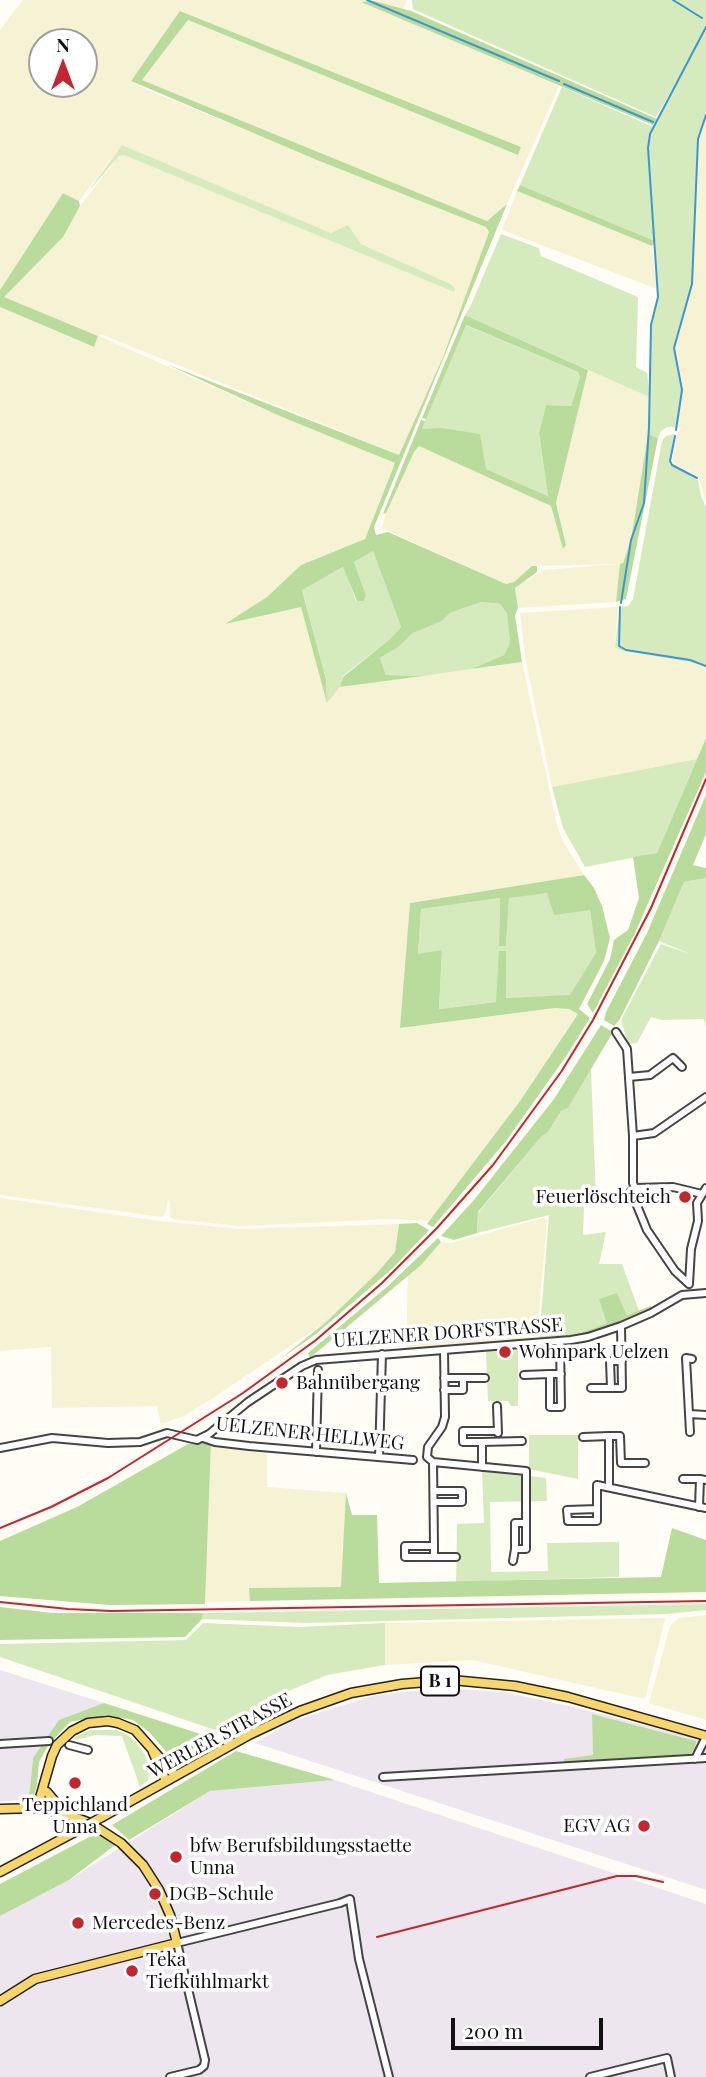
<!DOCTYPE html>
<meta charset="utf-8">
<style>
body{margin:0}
#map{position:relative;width:706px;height:2077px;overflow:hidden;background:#fffdf5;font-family:"Playfair Display",serif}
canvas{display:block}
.north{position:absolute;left:28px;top:28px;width:70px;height:70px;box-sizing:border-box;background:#fff;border:2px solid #a0a0a0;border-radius:50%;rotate:0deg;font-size:19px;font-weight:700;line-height:28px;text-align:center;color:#111}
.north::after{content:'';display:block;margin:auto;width:24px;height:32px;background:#c4262e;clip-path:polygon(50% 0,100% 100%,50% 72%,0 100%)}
.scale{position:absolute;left:451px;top:2018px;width:152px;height:32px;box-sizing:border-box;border:4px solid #111;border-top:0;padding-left:9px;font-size:21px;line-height:24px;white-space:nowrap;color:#111;-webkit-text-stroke:5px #fff;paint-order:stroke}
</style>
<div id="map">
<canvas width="706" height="2077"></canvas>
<div class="north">N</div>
<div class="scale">200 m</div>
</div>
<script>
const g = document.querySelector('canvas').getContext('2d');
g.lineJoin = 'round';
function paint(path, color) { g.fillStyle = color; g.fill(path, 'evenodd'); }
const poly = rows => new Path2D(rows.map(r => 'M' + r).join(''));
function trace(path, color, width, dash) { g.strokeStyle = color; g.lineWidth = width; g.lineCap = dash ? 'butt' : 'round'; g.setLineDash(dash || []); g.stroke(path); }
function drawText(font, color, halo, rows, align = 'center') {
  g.font = font + ' "Playfair Display",serif'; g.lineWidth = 7; g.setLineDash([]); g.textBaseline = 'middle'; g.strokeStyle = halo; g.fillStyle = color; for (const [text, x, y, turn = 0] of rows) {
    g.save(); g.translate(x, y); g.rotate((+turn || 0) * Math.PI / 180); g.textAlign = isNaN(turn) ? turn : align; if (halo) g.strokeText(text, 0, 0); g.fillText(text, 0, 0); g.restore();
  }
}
paint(poly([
 [0,1670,104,1703,59,1721,33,1758,30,1789,27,1799,0,1802],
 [440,1688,503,1692,574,1707,706,1741,706,1890,255,1743,293,1721,376,1695],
 [335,1780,706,1904,706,2077,0,2077,0,1916,69,1880,210,1791]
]), '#eee6ef');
paint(poly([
 [23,0,407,0,403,10,374,1,363,2,559,86,507,204,487,221,142,80,188,20,518,155,521,147,181,11,131,81,157,94,486,227,489,232,443,357,399,455,101,334,99,336,282,417,395,463,365,539,301,565,267,597,227,623,301,606,328,702,340,687,522,662,556,821,562,840,584,875,410,903,401,1028,555,1008,569,1009,578,1014,520,1101,430,1221,394,1219,239,1226,174,1219,170,1217,170,1201,168,1200,165,1214,162,1217,0,1195,0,307,93,347,98,336,4,297,5,294,62,237,80,206,119,156,124,155,454,292,451,284,361,244,348,226,331,233,122,145,79,201,63,193,0,290,0,30],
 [42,42,84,42,84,84,42,84],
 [706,115,706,503,699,477,672,462,677,435,681,428,677,427,682,390,674,348,692,283,698,139],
 [517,191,652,246,657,289,502,230],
 [588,370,649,397,648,434,631,540,623,564,620,565,616,602,518,608,515,587,544,570,618,564,532,566,514,582,506,584,382,528,386,512,414,452,419,446,551,506,563,548,566,545,556,503],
 [618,607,615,647,619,650,700,664,706,668,706,738,697,759,552,787,525,657,520,613],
 [0,1198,159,1221,239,1229,399,1224,395,1252,377,1273,326,1322,210,1400,184,1416,161,1424,157,1406,52,1408,51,1347,0,1351],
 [543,1218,547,1220,537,1334,532,1340,406,1350,408,1275,421,1265,441,1242,451,1243],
 [211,1443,267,1450,267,1487,346,1493,342,1587,250,1588,250,1601,205,1602],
 [706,1615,706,1720,649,1703,670,1626,679,1618],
 [665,1618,645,1699,472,1660,385,1665,385,1623]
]), '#f6f3d4');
paint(poly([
 [412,0,706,0,706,115,698,139,692,283,674,348,682,390,677,427,667,427,661,431,658,438,648,434,649,397,465,315,471,305,501,234,539,248,541,256,638,297,636,367,647,373,649,388,651,325,658,296,655,241,520,185,562,87,653,127,685,67,656,117,413,9],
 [122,145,331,233,348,225,361,244,451,284,455,289,454,292,124,155,119,156,87,193],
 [465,325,578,372,580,377,571,406,546,405,539,433,548,496,486,469,421,429],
 [674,434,670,464,698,480,701,496,706,507,706,668,700,664,619,650,615,647,620,607,628,606,633,599,662,441,666,436],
 [373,551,401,627,390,639,343,676,340,687,327,703,326,679,302,589,344,567,356,601,364,601,366,595,354,562],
 [481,602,500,604,508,613,510,642,504,655,471,669,423,676,386,675,380,658,397,648,413,633,442,621,450,613],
 [697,759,657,853,585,867,563,828,552,787],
 [706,878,706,1028,704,1019,662,1020,651,1017,637,1043,628,1044,621,1020,661,944,690,954,659,941,684,882],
 [548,893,590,909,596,953,570,996,506,998,506,952,496,1002,439,1009,442,951,418,954,421,909,500,898,499,945,506,946,509,897],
 [591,1069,596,1202,584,1206,583,1235,606,1232,599,1264,622,1264,639,1311,627,1315,617,1293,607,1323,583,1332,583,1338,539,1343,549,1215,477,1233,478,1213,541,1137,548,1132,561,1111,568,1108],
 [518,1349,518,1406,511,1406,508,1401,488,1401,486,1350],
 [529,1435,578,1435,578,1479,529,1469],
 [482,1470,546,1478,547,1501,490,1502,491,1572,548,1571,547,1543,619,1542,619,1577,456,1582,457,1524,484,1523],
 [706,1604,706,1610,667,1614,307,1623,202,1619,203,1613],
 [203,1623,300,1627,385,1623,385,1665,327,1675,293,1689,218,1731,0,1657,0,1644,186,1640],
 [90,1730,116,1730,126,1734,136,1742,145,1755,150,1771,148,1780,140,1787,122,1736,95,1735,75,1740,75,1737]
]), '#d5ebbd');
paint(poly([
 [374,1,411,11,657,119,653,125,361,2],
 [180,11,521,147,518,155,188,20,142,80,487,221,507,204,374,527,376,535,388,532,506,584,514,582,532,566,537,566,537,572,515,588,518,608,515,615,522,662,471,669,504,655,510,642,507,613,500,604,481,602,450,613,442,621,413,633,397,648,380,658,386,675,423,676,340,687,343,677,390,639,401,627,373,551,354,562,366,595,364,601,357,601,343,567,302,590,326,679,327,703,301,607,225,624,267,597,301,565,365,539,395,463,282,417,166,364,399,455,443,357,489,232,486,227,317,160,131,81],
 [520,185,655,241,652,246,517,191],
 [63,193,79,201,80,206,63,237,4,297,98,336,94,347,0,307,0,290],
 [465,315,588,370,556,503,566,545,563,549,551,506,419,446,414,452,386,513,383,514,421,420,425,421,422,429,442,428,480,434,486,469,548,496,539,433,546,405,571,406,580,377,578,372,466,325,426,419,422,418],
 [648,434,658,438,626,599,616,602,620,564,623,563,631,540],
 [706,738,706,772,635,933,593,1013,587,1004,610,959,614,940,628,930,639,898,633,857,657,853],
 [706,795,706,834,693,865,706,868,706,878,684,882,659,941,620,1019,614,1026,604,1020,606,1012,647,933],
 [584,875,594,888,602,906,610,938,604,961,579,1009,590,1018,567,1055,506,1141,433,1227,427,1224,520,1101,578,1014,569,1009,555,1008,400,1028,410,903],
 [547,893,554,915,590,910,596,953,570,995,506,998,506,951,499,951,496,1002,439,1009,442,950,418,954,421,909,500,898,499,946,506,946,509,898],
 [601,1025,613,1032,568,1108,561,1111,548,1132,541,1137,478,1212,477,1233,454,1240,441,1236,474,1200,554,1099],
 [417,1223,429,1230,393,1268,316,1334,279,1360,326,1322,377,1273,395,1252,399,1224],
 [438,1238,441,1242,421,1265,310,1358,308,1353,388,1286],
 [617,1293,627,1315,651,1306,651,1313,583,1338,583,1332,607,1323,599,1299],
 [211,1443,205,1604,109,1605,0,1596,0,1541,77,1507,188,1444],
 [346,1493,352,1515,377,1515,379,1583,661,1577,672,1528,706,1540,706,1592,250,1601,249,1588,341,1587],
 [0,1607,53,1613,203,1613,202,1619,185,1637,0,1640],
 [104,1703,216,1739,176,1763,149,1732,133,1720,106,1715,70,1722,49,1744,39,1762,37,1785,33,1799,27,1799,30,1789,33,1758,59,1720],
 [592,1714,696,1741,695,1748,691,1754,564,1764,564,1759,593,1755],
 [236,1751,335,1780,210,1791,129,1840,112,1825],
 [97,1833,115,1845,69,1880,0,1916,0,1884]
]), '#b9dc9c');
trace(poly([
 [367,0,559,81],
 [673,0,702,18],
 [564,84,653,122],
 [676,430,682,390,674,348,692,284,698,139,706,115],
 [675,436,670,461,672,465,697,478],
 [621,603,631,540,644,503,649,427,651,325,658,297,648,148,650,134,706,27],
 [620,607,619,646,626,650,690,660,706,666]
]), '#3f96cf', 2);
const minor = poly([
 [616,1032,627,1049,633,1136,633,1183,635,1188],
 [629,1077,650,1075,673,1058,682,1067],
 [633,1136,654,1133,706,1097],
 [635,1188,631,1191,647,1230,675,1271,689,1284],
 [635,1188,673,1187,702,1194],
 [689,1284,691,1249,698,1221,697,1203,706,1188],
 [560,1342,561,1407,550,1407,550,1374,561,1374],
 [524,1375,550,1374],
 [444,1378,485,1378],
 [591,1388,622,1388,621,1326],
 [611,1388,610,1361,622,1361],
 [444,1390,463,1390,463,1378],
 [497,1406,498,1433],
 [690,1414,706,1415],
 [690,1432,686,1358,692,1359],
 [609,1436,620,1436,621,1463,645,1463],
 [583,1437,609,1436,609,1487],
 [203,1438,215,1442,249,1446,413,1460],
 [482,1442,463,1442,463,1431,498,1431],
 [0,1448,52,1438,108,1443,140,1442,167,1433,197,1440,209,1434,248,1402,302,1366,316,1360,571,1340,588,1337,621,1326,651,1313,682,1295,706,1293],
 [316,1452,318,1370],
 [379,1457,382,1354],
 [433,1462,526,1471,526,1549,515,1549,515,1523,526,1523],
 [433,1462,434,1546,405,1546,405,1557,434,1557,434,1546],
 [433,1462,427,1457,428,1447,442,1427,445,1417,444,1350],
 [482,1467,482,1442,522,1441],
 [683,1479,700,1479],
 [434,1491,462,1491,462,1502,434,1502],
 [699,1507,700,1479,706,1480],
 [597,1509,567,1510,568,1521,597,1521,597,1485,706,1508],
 [434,1557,456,1557],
 [513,1561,515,1549],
 [0,1744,49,1741],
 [69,1745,88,1750],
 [695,1759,706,1737],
 [383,1777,706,1758],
 [170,2077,199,2070,204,2066,205,2060,177,1943,340,1903,350,1899,359,1959,389,2077],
 [590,2077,667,2058,671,2077]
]);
const major = poly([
 [153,1752,166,1781],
 [47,1792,64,1812],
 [37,1808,52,1756,57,1745,72,1731,88,1723,108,1721,118,1723,135,1730,175,1775],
 [0,1809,37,1808,66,1814,90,1823,121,1843,143,1865,159,1890,170,1915,177,1943,35,1979,0,2001],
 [104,1816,249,1735,300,1711,351,1693,402,1684,452,1680,515,1686,568,1697,706,1736],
 [0,1872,73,1833]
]);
trace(minor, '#444', 10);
trace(major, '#222', 11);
trace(minor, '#fff', 6);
trace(major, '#f9d66b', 8);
trace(poly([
 [0,1528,51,1507,108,1478,243,1393,316,1340,382,1283,437,1228,493,1165,561,1072,593,1020,651,908,706,779],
 [0,1602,68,1609,111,1611,706,1601],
 [377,1937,617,1876,636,1876,663,1882]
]), '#c4262e', 2);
const majorBridge = poly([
 [73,1833,104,1816]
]);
trace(majorBridge, '#222', 11, []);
trace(majorBridge, '#f9d66b', 8);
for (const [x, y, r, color] of [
 [685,1197,7,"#c4262e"],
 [505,1352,7,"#c4262e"],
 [282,1383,7,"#c4262e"],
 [75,1783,7,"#c4262e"],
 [644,1826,7,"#c4262e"],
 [176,1857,7,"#c4262e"],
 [155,1894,7,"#c4262e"],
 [78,1923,7,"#c4262e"],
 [132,1971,7,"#c4262e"]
]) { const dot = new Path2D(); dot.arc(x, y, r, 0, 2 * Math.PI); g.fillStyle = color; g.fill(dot); trace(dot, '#fff', 2.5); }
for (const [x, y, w] of [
 [440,1681,38]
]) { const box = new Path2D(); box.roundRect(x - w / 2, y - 14.5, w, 29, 5); g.fillStyle = '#fff'; g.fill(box); trace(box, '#111', 2); }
drawText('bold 18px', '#111', null, [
 ["B 1",440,1681]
]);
drawText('19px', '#111', '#fff', [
 ["Feuerlöschteich",671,1197,"right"],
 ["Wohnpark Uelzen",519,1352],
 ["Bahnübergang",296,1383],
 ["Teppichland",75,1805,"center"],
 ["Unna",75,1827,"center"],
 ["EGV AG",630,1826,"right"],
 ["bfw Berufsbildungsstaette",190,1846],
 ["Unna",190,1868],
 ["DGB-Schule",169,1894],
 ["Mercedes-Benz",92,1923],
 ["Teka",146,1960],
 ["Tiefkühlmarkt",146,1982]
], 'left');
drawText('19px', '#111', '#fff', [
 ["UELZENER DORFSTRASSE",448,1333,-4],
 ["UELZENER HELLWEG",310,1434,6],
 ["WERLER STRASSE",220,1736,-28]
]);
</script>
